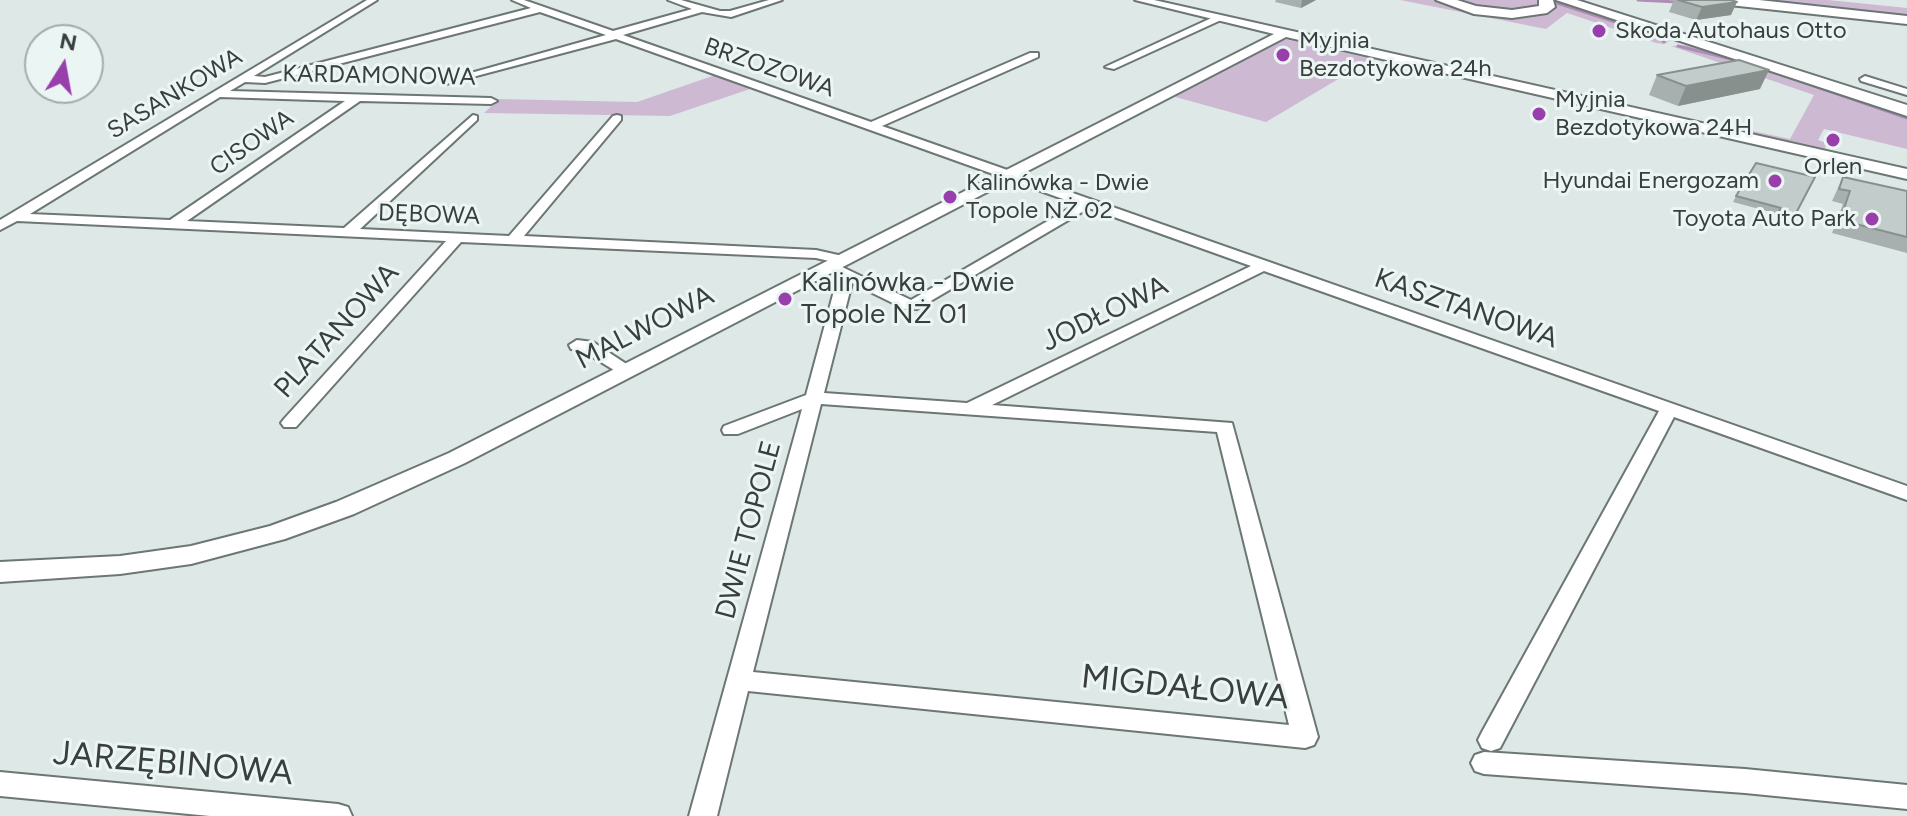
<!DOCTYPE html>
<meta charset="utf-8">
<style>
body{margin:0}
#map{position:relative;width:1907px;height:816px;overflow:hidden;background:#dee9e7;font-family:Figtree,sans-serif}
canvas{display:block}
.north{position:absolute;left:24px;top:24px;width:80px;height:80px;box-sizing:border-box;background:#ebf6f4;border:2px solid #a4acab;border-radius:50%;rotate:11deg;font-size:22px;font-weight:700;line-height:32px;text-align:center;color:#3a3e3d}
.north::after{content:'';display:block;margin:auto;width:28px;height:36px;background:#983fab;clip-path:polygon(50% 0,100% 100%,50% 72%,0 100%)}
</style>
<div id="map">
<canvas width="1907" height="816"></canvas>
<div class="north">N</div>
</div>
<script>
const g = document.querySelector('canvas').getContext('2d');
g.lineJoin = 'round';
function paint(path, color) { g.fillStyle = color; g.fill(path, 'evenodd'); }
const poly = rows => new Path2D(rows.map(r => 'M' + r).join(''));
function trace(path, color, width, dash) { g.strokeStyle = color; g.lineWidth = width; g.lineCap = dash ? 'butt' : 'round'; g.setLineDash(dash || []); g.stroke(path); }
function drawText(font, color, halo, rows, align = 'center') {
  g.font = font + ' Figtree,sans-serif'; g.lineWidth = 6; g.setLineDash([]); g.textBaseline = 'middle'; g.strokeStyle = halo; g.fillStyle = color; for (const [text, x, y, turn = 0] of rows) {
    g.save(); g.translate(x, y); g.rotate((+turn || 0) * Math.PI / 180); g.textAlign = isNaN(turn) ? turn : align; if (halo) g.strokeText(text, 0, 0); g.fillText(text, 0, 0); g.restore();
  }
}
paint(poly([
 [1400,0,1436,0,1470,11,1519,16,1556,0,1671,40,1664,44,1656,43,1567,13,1546,29],
 [1448,0,1540,0,1541,6,1535,9,1488,11],
 [1568,0,1583,0,1907,104,1907,109],
 [1771,0,1828,0,1907,8,1907,15],
 [1284,39,1372,59,1266,122,1172,96],
 [1693,45,1907,115,1907,149,1824,129,1818,140,1827,143,1825,149,1809,149,1712,126,1706,121,1790,139,1814,95,1671,46],
 [721,73,756,87,670,116,484,113,499,99,637,102]
]), '#ceb9d3');
trace(poly([
 [1638,0,1677,2],
 [1557,3,1658,36,1664,42],
 [1678,46,1743,62],
 [1768,70,1907,118]
]), '#ae8eb6', 3);
const minor = poly([
 [367,0,377,0,254,76,265,77,531,8,512,0,524,0,613,31,692,9,668,0,681,0,720,11,730,11,769,0,782,0,731,17,702,12,623,35,871,122,1030,53,1038,53,1038,57,882,126,1907,486,1907,500,1674,417,1500,748,1491,751,1482,748,1478,740,1482,732,1659,411,1264,271,992,405,1232,423,1318,737,1314,745,1305,748,748,691,717,816,689,816,802,409,738,434,724,434,722,430,724,426,806,395,838,276,830,272,830,266,840,266,911,300,1077,204,616,39,446,84,446,80,606,35,540,12,265,83,245,82,230,91,491,98,497,101,491,104,360,101,187,221,344,228,473,115,477,116,477,120,360,229,509,236,613,116,617,115,621,116,621,120,524,236,816,250,847,257,849,260,842,264,816,258,461,242,296,427,284,427,281,423,284,419,446,241,17,221,0,230,0,220,367,0],
 [220,97,345,101,170,220,30,214,220,97],
 [1089,208,1251,266,967,403,824,393,852,283,905,309,917,309,1089,208],
 [821,404,1217,432,1289,725,753,672,821,404],
 [1218,15,1221,20,1114,69,1105,67,1218,15],
 [1865,76,1907,89,1907,95,1861,81,1860,79,1865,76],
 [577,340,593,342,637,371,634,375,622,375,583,351,571,349,569,345,577,340],
 [1484,752,1745,769,1907,785,1907,809,1745,793,1484,774,1475,771,1471,763,1475,755,1484,752],
 [0,772,338,804,348,807,352,816,210,816,0,796,0,772]
]);
const tertiary = poly([
 [1135,0,1154,0,1907,169,1907,179,1286,37,465,463,354,514,285,539,191,564,120,574,0,582,0,562,120,556,191,546,270,526,336,502,449,453,1274,34,1135,0]
]);
const primary = poly([
 [1436,0,1457,0,1476,6,1512,10,1539,6,1539,0,1553,0,1555,7,1547,13,1512,18,1474,14,1436,0],
 [1556,0,1577,0,1907,105,1907,116,1556,0],
 [1713,0,1759,0,1907,16,1907,24,1720,4,1713,0]
]);
trace(minor, '#6c7674', 4);
trace(tertiary, '#6c7674', 4);
trace(primary, '#6c7674', 4);
paint(minor, '#fff');
paint(tertiary, '#fff');
paint(primary, '#fff');
paint(poly([
 [1276,0,1316,0,1301,8,1275,2],
 [1674,0,1731,0,1731,15,1696,20,1669,12],
 [1657,75,1760,89,1678,106,1649,95],
 [1815,177,1791,223,1775,219,1778,214,1733,202,1736,196],
 [1843,177,1907,191,1907,253,1832,233,1843,204,1832,201]
]), '#a7b0af');
paint(poly([
 [1302,0,1316,0,1301,8],
 [1737,2,1731,15,1696,20,1702,7],
 [1769,70,1760,89,1678,106,1686,86]
]), '#88908e');
const building = poly([
 [1678,0,1731,0,1737,2,1702,7,1678,0],
 [1739,60,1769,70,1686,86,1657,75,1739,60],
 [1756,163,1815,177,1794,217,1778,213,1781,208,1736,196,1756,163],
 [1843,177,1907,191,1907,237,1840,220,1850,191,1839,189,1843,177]
]);
paint(building, '#c2cdcb');
trace(building, '#88908e', 2);
for (const [x, y, r, color] of [
 [1599,31,8,"#983fab"],
 [1283,55,8,"#983fab"],
 [1539,114,8,"#983fab"],
 [1833,140,8,"#983fab"],
 [1775,181,8,"#983fab"],
 [950,197,8,"#983fab"],
 [1872,219,8,"#983fab"],
 [785,299,8,"#983fab"]
]) { const dot = new Path2D(); dot.arc(x, y, r, 0, 2 * Math.PI); g.fillStyle = color; g.fill(dot); trace(dot, '#ebf6f4', 3); }
drawText('24px', '#3a3e3d', '#ebf6f4', [
 ["Skoda Autohaus Otto",1615,31],
 ["Myjnia",1299,41],
 ["Bezdotykowa 24h",1299,69],
 ["Myjnia",1555,100],
 ["Bezdotykowa 24H",1555,128],
 ["Orlen",1833,167,"center"],
 ["Hyundai Energozam",1759,181,"right"],
 ["Kalinówka - Dwie",966,183],
 ["Topole NŻ 02",966,211],
 ["Toyota Auto Park",1856,219,"right"]
], 'left');
drawText('24px', '#3a3e3d', '#ebf6f4', [
 ["BRZOZOWA",769,68,19],
 ["KARDAMONOWA",379,76,1],
 ["SASANKOWA",175,94,-31],
 ["CISOWA",252,143,-35],
 ["DĘBOWA",429,215,2]
]);
drawText('28px', '#3a3e3d', '#ebf6f4', [
 ["Kalinówka - Dwie",801,283],
 ["Topole NŻ 01",801,315]
], 'left');
drawText('28px', '#3a3e3d', '#ebf6f4', [
 ["KASZTANOWA",1466,309,19],
 ["JODŁOWA",1105,314,-26],
 ["MALWOWA",645,328,-27],
 ["PLATANOWA",337,331,-48],
 ["DWIE TOPOLE",749,530,-75]
]);
drawText('34px', '#3a3e3d', '#ebf6f4', [
 ["MIGDAŁOWA",1185,688,6],
 ["JARZĘBINOWA",173,764,5]
]);
</script>
